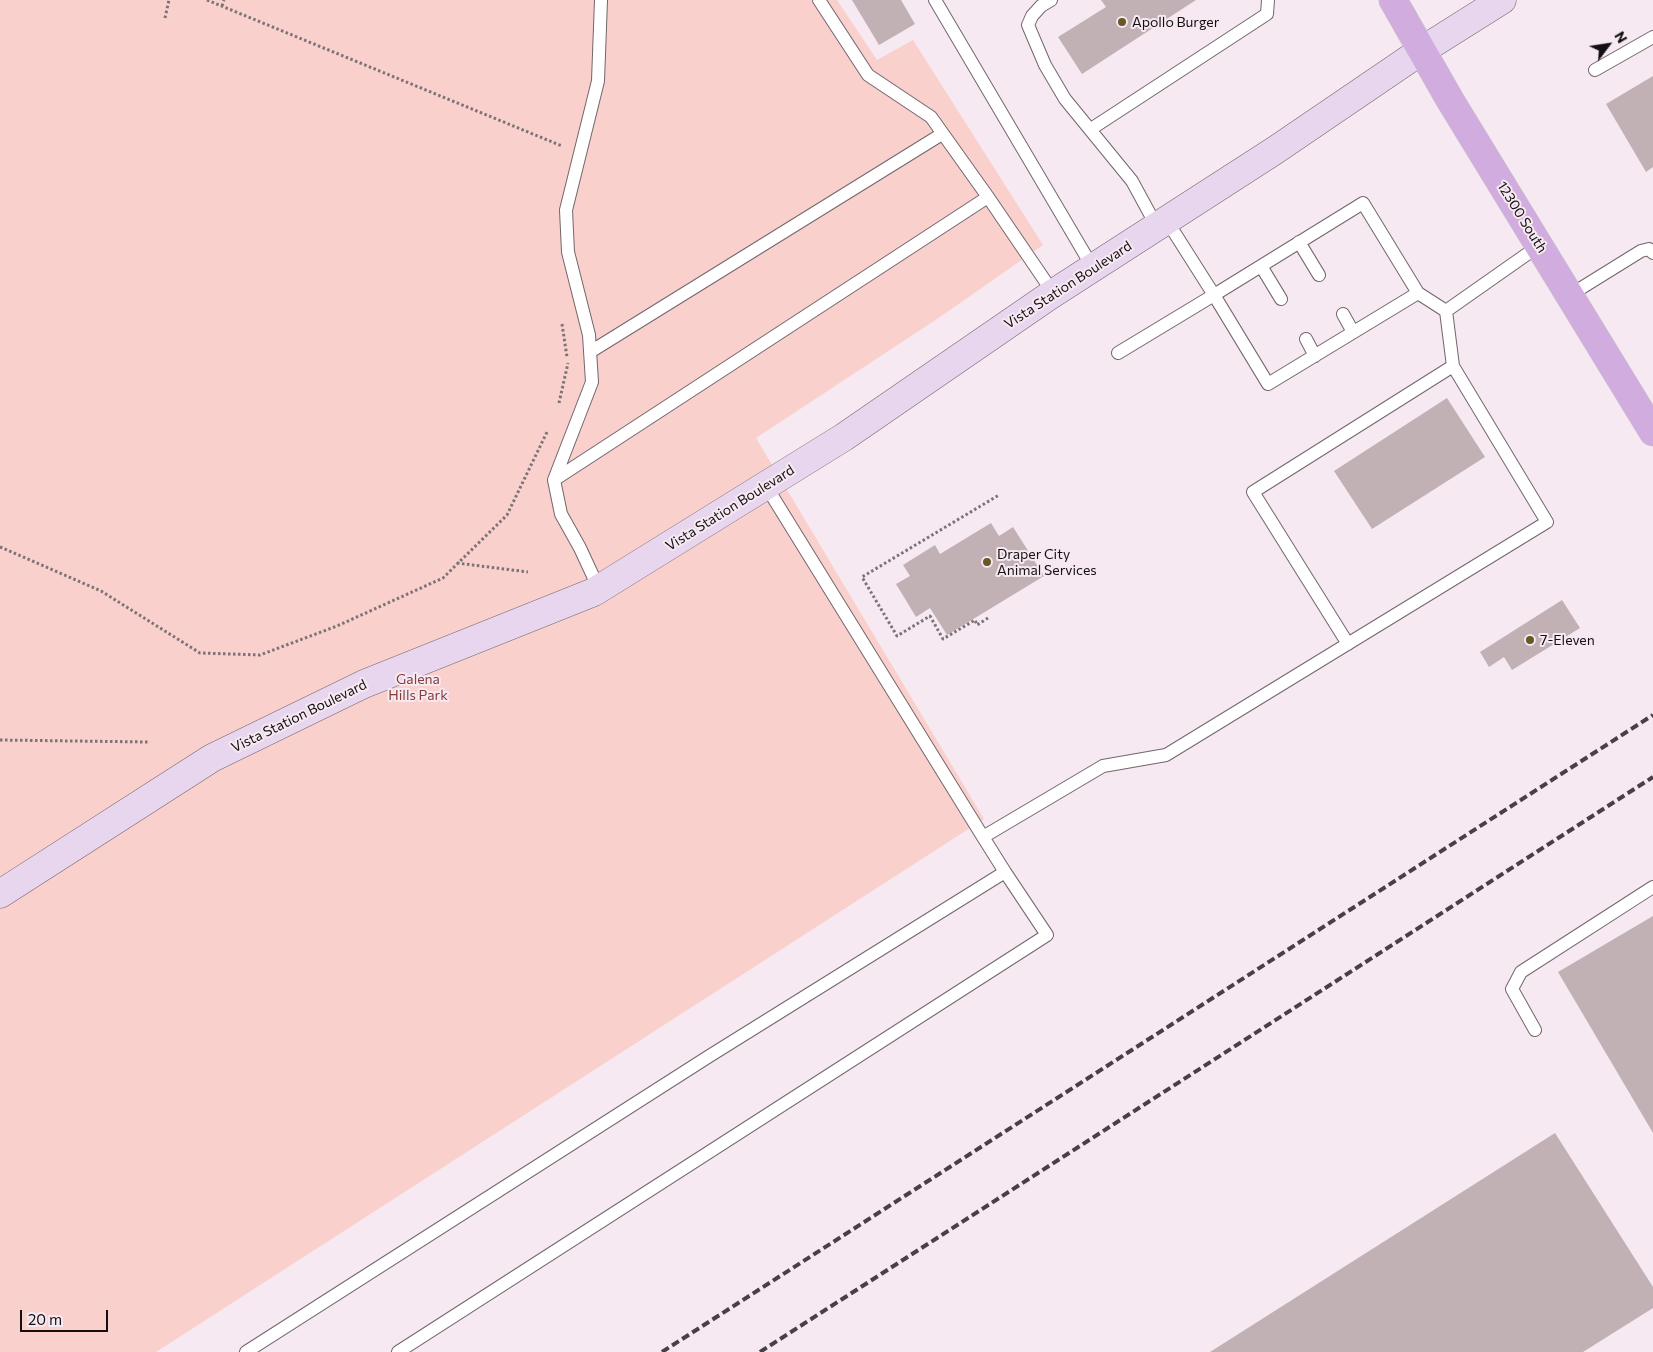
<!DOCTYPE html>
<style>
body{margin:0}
#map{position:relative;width:1653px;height:1352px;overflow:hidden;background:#f6e9f1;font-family:Commissioner,sans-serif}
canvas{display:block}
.north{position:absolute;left:1583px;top:20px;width:50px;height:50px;-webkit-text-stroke:4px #f6e9f1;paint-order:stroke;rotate:59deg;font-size:14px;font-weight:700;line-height:20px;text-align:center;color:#140f12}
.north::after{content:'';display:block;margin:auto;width:18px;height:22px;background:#140f12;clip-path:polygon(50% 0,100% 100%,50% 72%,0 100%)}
.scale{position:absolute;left:20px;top:1310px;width:88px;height:22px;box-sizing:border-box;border:2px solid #140f12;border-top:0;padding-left:6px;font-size:15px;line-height:18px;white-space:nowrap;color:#140f12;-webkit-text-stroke:4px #f6e9f1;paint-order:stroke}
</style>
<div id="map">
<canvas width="1653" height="1352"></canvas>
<div class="north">N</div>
<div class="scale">20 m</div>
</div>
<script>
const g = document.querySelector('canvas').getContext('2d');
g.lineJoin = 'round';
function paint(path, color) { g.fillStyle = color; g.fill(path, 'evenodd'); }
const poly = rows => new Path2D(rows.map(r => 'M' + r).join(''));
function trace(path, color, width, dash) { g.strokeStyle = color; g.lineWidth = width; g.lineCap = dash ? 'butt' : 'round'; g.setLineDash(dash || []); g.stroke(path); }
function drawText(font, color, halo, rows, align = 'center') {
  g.font = font + ' Commissioner,sans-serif'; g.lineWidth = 4; g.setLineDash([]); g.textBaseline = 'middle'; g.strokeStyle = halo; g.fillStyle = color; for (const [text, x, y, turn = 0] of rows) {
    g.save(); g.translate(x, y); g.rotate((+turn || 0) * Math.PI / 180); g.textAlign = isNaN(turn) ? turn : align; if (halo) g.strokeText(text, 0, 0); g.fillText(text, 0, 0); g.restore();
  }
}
paint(poly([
 [0,0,837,0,877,60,913,40,1043,245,940,317,756,438,984,819,156,1352,0,1352]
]), '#f9d0cc');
paint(poly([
 [852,0,901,0,915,24,879,45],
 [1101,0,1196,0,1082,74,1058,37,1106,7],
 [1653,76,1653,167,1646,172,1606,104],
 [1447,398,1485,457,1372,529,1334,471],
 [991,523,999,536,1013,527,1044,576,947,635,930,608,916,617,896,584,910,576,903,565,935,545,940,554],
 [1562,600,1580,628,1512,670,1504,657,1489,667,1480,652],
 [1653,916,1653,1133,1558,972],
 [1555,1133,1653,1287,1653,1308,1583,1352,1210,1352]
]), '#c1b1b5');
const lane = poly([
 [819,0,868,75,931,117,988,197,1054,294],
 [935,0,1093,268],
 [1051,0,1041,6,1032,16,1028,25,1045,65,1065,99,1132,181,1157,227],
 [1595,70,1653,37],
 [1091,129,1267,14,1268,0],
 [1299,242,1319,275],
 [1261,266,1281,299],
 [1418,293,1268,384,1214,295,1363,203,1418,293,1446,311],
 [1570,295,1641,251,1649,249,1653,253],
 [1446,311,1540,245],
 [1343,314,1353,332],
 [1306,339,1315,356],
 [590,352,942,134],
 [1118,353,1214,295,1167,221],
 [554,480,988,197],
 [766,486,983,837,1103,766,1166,755,1547,522,1453,366,1446,311],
 [599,589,580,548,561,514,554,480,592,382,589,335,568,252,566,210,598,81,601,0],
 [1348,644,1253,492,1453,366],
 [983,837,1005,872],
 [1535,1030,1512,989,1521,972,1653,887],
 [246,1352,711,1055,1005,872,1047,935,398,1352]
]);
const secondary = poly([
 [0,894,212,758,364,684,594,592,844,437,1049,296,1274,151,1421,51,1502,0]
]);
const primary = poly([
 [1393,0,1450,100,1653,432]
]);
trace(lane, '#72666d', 14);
trace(secondary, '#72666d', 29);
trace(primary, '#cbcacb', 29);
trace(poly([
 [207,0,562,146],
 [222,6,224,0],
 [165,18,169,0],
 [562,324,567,357],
 [559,403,568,363],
 [0,547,101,591,200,653,260,655,337,626,443,578,507,515,547,432],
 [457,563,528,572],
 [988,618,977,625,975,620,943,639,930,616,897,636,862,577,999,495],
 [0,740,148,742]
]), '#7c7378', 3, [2.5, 2.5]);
trace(lane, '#fff', 12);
trace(secondary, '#e8d6ef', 28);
trace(primary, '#d1addf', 28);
trace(poly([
 [662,1352,1653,715],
 [760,1352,1653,777]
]), '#474044', 4, [8, 4]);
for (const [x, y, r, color] of [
 [1122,22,5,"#675825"],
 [987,562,5,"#675825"],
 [1530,640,5,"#675825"]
]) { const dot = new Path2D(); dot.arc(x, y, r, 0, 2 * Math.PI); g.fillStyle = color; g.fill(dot); trace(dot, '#f6e9f1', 2); }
drawText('14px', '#140f12', '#f6e9f1', [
 ["Apollo Burger",1132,22],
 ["Draper City",997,554],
 ["Animal Services",997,570],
 ["7-Eleven",1540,640]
], 'left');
drawText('14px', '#140f12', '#f6e9f1', [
 ["12300 South",1522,217,58],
 ["Vista Station Boulevard",1068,285,-33],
 ["Vista Station Boulevard",730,508,-32],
 ["Vista Station Boulevard",299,716,-26]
]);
drawText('14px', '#863d3a', '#f6e9f1', [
 ["Galena",418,679],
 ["Hills Park",418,695]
]);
</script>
